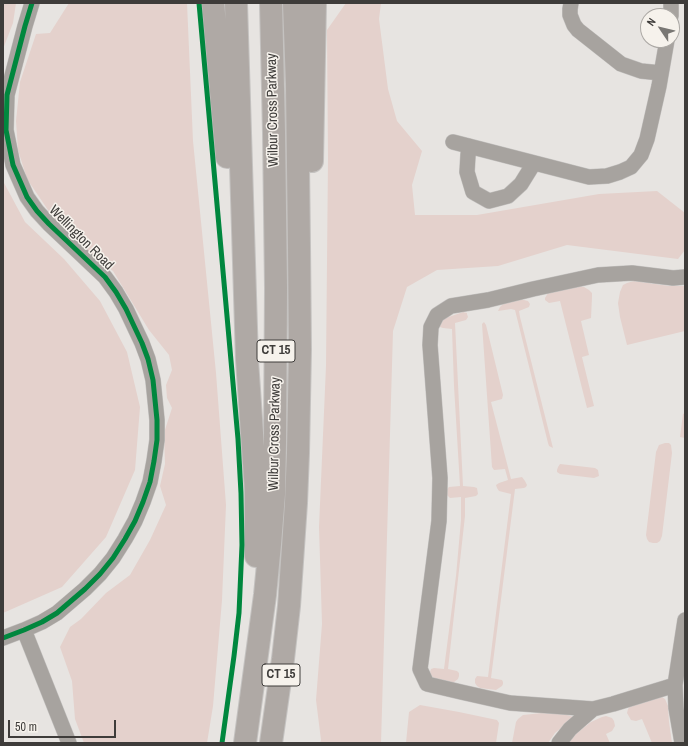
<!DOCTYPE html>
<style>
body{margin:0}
#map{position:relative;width:688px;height:746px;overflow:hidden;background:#e7e4e1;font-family:"Archivo Narrow",sans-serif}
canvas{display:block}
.frame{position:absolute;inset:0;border:4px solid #3e3c3a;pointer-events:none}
.north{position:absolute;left:640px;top:8px;width:40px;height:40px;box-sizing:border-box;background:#f6f2ec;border:1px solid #aca9a5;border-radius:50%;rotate:305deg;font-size:11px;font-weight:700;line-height:16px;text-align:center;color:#3e3c3a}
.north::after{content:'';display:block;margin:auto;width:14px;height:18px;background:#797774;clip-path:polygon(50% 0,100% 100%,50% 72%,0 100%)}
.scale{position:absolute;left:8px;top:720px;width:108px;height:18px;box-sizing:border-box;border:2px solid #3e3c3a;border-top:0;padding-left:5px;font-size:12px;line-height:14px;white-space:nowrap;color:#3e3c3a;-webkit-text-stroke:3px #f6f2ec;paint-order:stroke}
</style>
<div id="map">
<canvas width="688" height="746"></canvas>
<div class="frame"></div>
<div class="north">N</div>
<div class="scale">50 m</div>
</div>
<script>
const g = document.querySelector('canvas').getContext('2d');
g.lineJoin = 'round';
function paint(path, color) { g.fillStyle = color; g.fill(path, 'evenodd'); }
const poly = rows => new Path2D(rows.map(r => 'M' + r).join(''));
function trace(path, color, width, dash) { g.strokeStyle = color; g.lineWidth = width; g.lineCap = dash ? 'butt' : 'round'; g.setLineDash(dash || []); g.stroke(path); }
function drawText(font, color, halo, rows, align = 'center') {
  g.font = font + ' "Archivo Narrow",sans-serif'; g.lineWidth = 3; g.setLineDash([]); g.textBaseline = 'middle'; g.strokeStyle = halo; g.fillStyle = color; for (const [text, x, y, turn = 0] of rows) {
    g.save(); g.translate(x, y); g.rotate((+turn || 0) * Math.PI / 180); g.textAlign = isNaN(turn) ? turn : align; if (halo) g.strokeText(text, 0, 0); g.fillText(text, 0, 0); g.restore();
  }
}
paint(poly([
 [3,3,16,3,13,23,3,49],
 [69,3,187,3,193,141,216,373,226,505,222,600,213,706,207,743,84,743,75,719,72,681,60,647,70,627,81,619,106,593,130,575,150,540,166,505,160,486,165,464,164,433,172,408,167,398,166,385,172,370,169,355,149,330,113,271,94,257,68,233,48,210,27,179,18,150,16,121,20,82,36,34,50,33],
 [346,3,381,3,379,19,388,89,397,121,422,151,412,185,415,215,477,215,599,194,657,191,685,213,685,250,678,259,567,245,498,266,437,270,407,287,393,331,381,743,320,743,321,740,316,700,322,624,319,527,326,366,328,159,327,30],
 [3,181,25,222,64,259,100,301,127,352,140,407,135,470,106,537,62,587,3,613],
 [634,281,669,286,685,286,685,331,627,345,620,317,618,303,620,292,623,285,627,283],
 [579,286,584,287,589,290,592,293,592,297,591,318,581,321,589,355,582,357,594,406,587,408,560,301,549,303,545,300,545,298,548,293],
 [520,299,528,301,530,304,529,307,519,311,520,317,553,448,549,446,548,443,515,310,511,309,498,311,500,307,504,303],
 [463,312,467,313,467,314,468,317,466,320,455,323,463,486,474,487,477,488,478,494,476,496,465,498,465,516,448,669,457,671,459,673,459,676,458,679,454,682,451,682,435,680,431,675,430,672,431,669,434,668,444,669,456,576,461,520,461,497,450,498,447,495,446,492,447,489,449,487,460,486,454,386,452,329,443,328,440,327,439,325,443,319],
 [484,322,486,325,503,395,502,399,491,402,511,479,522,477,525,481,527,485,526,487,524,488,515,489,491,678,502,680,503,682,503,684,502,686,496,690,480,688,477,686,475,683,475,679,477,676,488,677,511,494,499,491,497,488,496,485,499,483,508,480,505,469,494,470,492,467,482,324],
 [685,413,685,438,680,437,683,414],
 [665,443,669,443,671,445,672,453,662,536,660,541,657,543,653,543,649,542,647,539,646,535,656,452,659,445],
 [560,464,595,468,598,470,599,476,594,478,560,474,557,472,557,470,558,467],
 [662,697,665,699,668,706,669,722,672,743,652,743,642,719,636,721,631,720,627,713,628,709,631,705],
 [420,705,459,712,497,720,499,723,496,743,406,743,409,712],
 [542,713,563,714,574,717,555,733,548,743,512,743,516,722,518,719,523,715],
 [606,716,612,718,614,721,615,726,612,731,606,734,610,743,566,743,573,736,591,722,602,717]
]), '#e4d1cc');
const minor = poly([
 [571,3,570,9,570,15,574,25,578,30,621,64,641,71,661,73],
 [671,3,671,16],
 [453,142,589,177,607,176,620,172,631,167,641,155,647,139,659,86,667,40],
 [469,146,468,155,467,172,473,192,489,201,508,196,521,184,534,163],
 [24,630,69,743],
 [3,638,24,630,42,622,57,613,85,589,100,574,113,558,125,539,135,521,143,502,150,482,154,461,157,440,157,420,153,380,148,359,142,343,126,309,116,292,105,277,49,224,37,211,27,197,13,165,6,130,7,95,25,26,32,3],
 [675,685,613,704,593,709,510,703,461,692,427,684,420,669,439,521,440,478,430,345,431,327,437,315,451,306,488,300,533,289,598,275,632,273,673,278,685,277],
 [559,743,570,729,593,709],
 [682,743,676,708,675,685,685,620]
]);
const highway = poly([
 [213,3,227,157],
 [236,3,247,360,256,492,256,556],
 [312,161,315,3],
 [245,743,265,595,270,544,274,494,275,442,276,288,274,133,271,3],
 [271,743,283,659,289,606,296,503,298,453,300,350,299,246,297,84,294,3]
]);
trace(minor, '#c4c2c0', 16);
trace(highway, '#c4c2c0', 24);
trace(minor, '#a7a39f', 15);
trace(highway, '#afa9a5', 22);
trace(poly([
 [199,3,238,439,241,493,242,545,239,613,234,656,222,743],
 [3,638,24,630,42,622,57,613,85,589,100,574,113,558,125,539,135,521,143,502,150,482,154,461,157,440,157,420,153,380,148,359,142,343,126,309,116,292,105,277,49,224,37,211,27,197,13,165,6,130,7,95,25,26,32,3]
]), '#00873e', 5);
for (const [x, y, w] of [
 [276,351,38],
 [281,675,38]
]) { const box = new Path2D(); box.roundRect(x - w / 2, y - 11, w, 22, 3); g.fillStyle = '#f6f2ec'; g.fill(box); trace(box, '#3e3c3a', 1); }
drawText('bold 13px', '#3e3c3a', null, [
 ["CT 15",276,351],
 ["CT 15",281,675]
]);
drawText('14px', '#3e3c3a', '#f6f2ec', [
 ["Wilbur Cross Parkway",273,110,-91],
 ["Wellington Road",81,238,45],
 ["Wilbur Cross Parkway",275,434,-89]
]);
</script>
